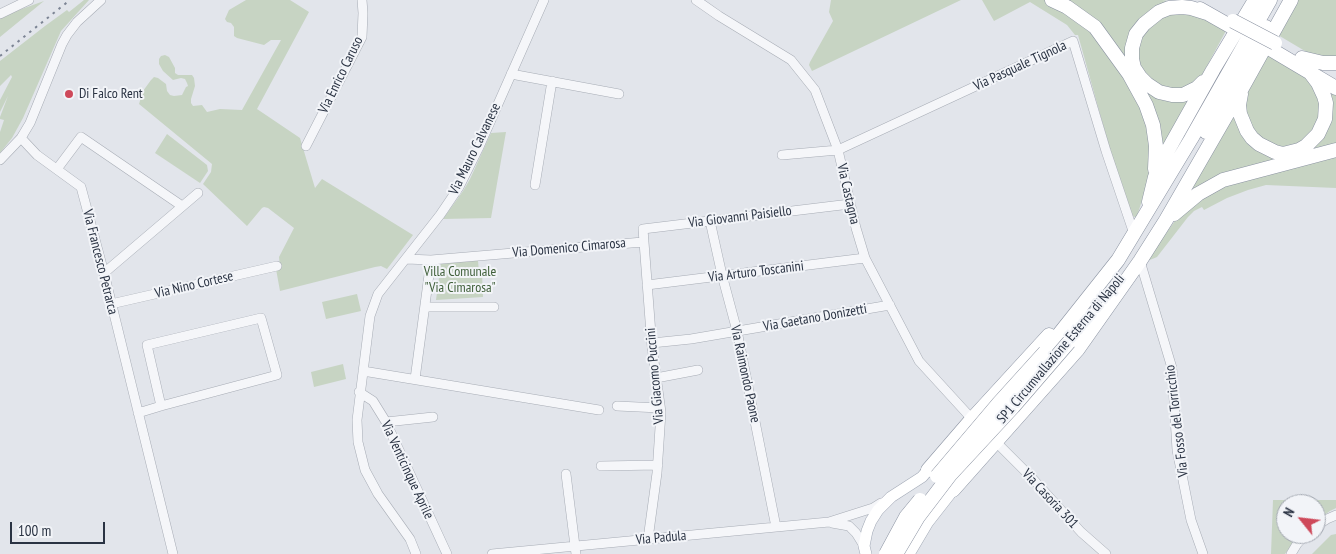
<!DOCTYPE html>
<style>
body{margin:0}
#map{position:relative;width:1336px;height:554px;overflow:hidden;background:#e2e5eb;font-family:"PT Sans Narrow",sans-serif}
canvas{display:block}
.north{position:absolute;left:1276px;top:494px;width:50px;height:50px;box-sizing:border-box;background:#f2f4f8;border:1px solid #a2a7b0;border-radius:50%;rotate:299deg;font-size:14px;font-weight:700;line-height:20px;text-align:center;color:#2a3343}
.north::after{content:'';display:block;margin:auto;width:18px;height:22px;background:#ce495a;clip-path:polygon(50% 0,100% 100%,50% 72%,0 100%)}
.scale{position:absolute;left:10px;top:522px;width:95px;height:22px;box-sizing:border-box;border:2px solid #2a3343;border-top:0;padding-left:6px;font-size:15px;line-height:18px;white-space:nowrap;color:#2a3343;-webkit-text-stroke:4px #f2f4f8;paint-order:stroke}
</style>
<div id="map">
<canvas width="1336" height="554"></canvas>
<div class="north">N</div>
<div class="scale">100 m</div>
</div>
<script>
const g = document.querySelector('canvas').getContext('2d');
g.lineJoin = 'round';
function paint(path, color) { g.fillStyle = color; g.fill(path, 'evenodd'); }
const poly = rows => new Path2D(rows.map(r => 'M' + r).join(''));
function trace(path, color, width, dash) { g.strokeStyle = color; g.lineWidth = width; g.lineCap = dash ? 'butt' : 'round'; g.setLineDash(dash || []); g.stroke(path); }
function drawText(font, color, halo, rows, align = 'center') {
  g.font = font + ' "PT Sans Narrow",sans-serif'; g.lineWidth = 4; g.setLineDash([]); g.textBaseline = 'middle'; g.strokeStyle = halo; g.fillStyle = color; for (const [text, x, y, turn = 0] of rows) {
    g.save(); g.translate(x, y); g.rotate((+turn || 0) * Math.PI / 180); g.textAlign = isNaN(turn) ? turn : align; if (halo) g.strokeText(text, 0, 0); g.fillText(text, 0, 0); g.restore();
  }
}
paint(poly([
 [84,0,89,0,61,31,23,118,12,138,0,153,0,132,4,120,0,119,0,117,8,96,0,112,0,100,12,77,11,75,0,86,0,61,45,26,67,10,69,12],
 [246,0,290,0,309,12,257,109,300,138,315,188,322,179,413,235,387,269,381,266,375,267,280,291,276,269,280,268,279,257,294,228,268,208,264,207,262,208,247,226,203,184,211,172,212,164,139,104,143,91,151,80,154,77,158,78,166,84,167,91,170,95,174,96,182,95,186,87,188,86,187,83,185,79,181,78,173,80,163,71,159,64,159,59,161,56,165,55,169,57,175,68,175,73,178,75,192,75,194,78,195,86,191,99,191,103,193,106,202,105,207,112,220,109,242,110,281,40,271,40,264,45,237,38,234,36,234,27,231,23,227,22,225,19,229,10],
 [831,0,961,0,812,71,809,65,810,62,833,21,829,12],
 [982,0,1046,0,1095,32,1133,91,1148,128,1150,166,1147,185,1137,216,1135,217,1132,216,1112,157,1078,35,1075,35,1067,25,1030,2,994,21],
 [1061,0,1162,0,1170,1,1139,22,1138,81,1191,97,1160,153,1130,72],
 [1297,0,1336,0,1336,59,1315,57,1278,35],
 [44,1,0,37,0,19,5,15],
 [1176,9,1228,27,1201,77,1186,90,1167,91,1140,70,1137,52,1144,29],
 [1269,50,1310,75,1324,106,1311,137,1290,147,1279,147,1252,133,1243,98],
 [1327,88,1336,94,1336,144,1185,199,1234,111,1261,150,1312,144],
 [506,132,491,218,443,219,463,191,470,179,491,133],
 [167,134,207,165,208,171,200,183,155,153],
 [1336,152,1336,188,1266,185,1248,190,1227,198,1204,210,1202,207,1194,211,1188,217,1157,257,1145,262,1180,214,1209,189],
 [478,260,479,273,482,273,483,297,436,300,441,263],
 [357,294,361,311,326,319,322,302],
 [343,364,346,379,314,387,311,372],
 [1273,500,1336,500,1336,508,1330,511,1316,521,1316,504,1286,504,1286,534,1300,534,1285,554,1271,554],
 [1336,534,1336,554,1312,554,1331,535]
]), '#c7d4c3');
const minor = poly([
 [696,0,719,16,791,60,815,90,838,150,856,228,865,258,919,361,972,419],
 [0,14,29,0],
 [511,74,619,94],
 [21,138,37,155,81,187,104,273,173,554],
 [306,146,362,37,363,13,362,0],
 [782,155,838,150,1073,41,1106,151,1134,234],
 [0,160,21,138,30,123,62,44,67,35,77,22,101,0],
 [57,169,81,137,182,206],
 [535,185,552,81],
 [710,221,722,275,737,331,776,527],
 [406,259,431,260,643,242],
 [1140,261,1172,368,1177,450,1191,520,1203,554],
 [104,273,198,193],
 [647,285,865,258],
 [111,304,277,266],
 [425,307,494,307],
 [652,343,691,339,890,305],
 [363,371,599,410],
 [656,378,698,370],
 [415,379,431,260],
 [359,392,373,401,386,422,447,554],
 [617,406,660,408],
 [138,413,161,406,277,375,261,318,147,345,161,406],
 [386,422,433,417],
 [996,442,1032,478,1081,532,1106,554],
 [601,466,658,465],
 [566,474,576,554],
 [832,523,849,526,856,533,864,546],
 [1316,526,1327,519,1336,515],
 [648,539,657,473,661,412,652,347,643,229,850,204],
 [416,554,410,539,378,494,365,470,358,442,357,420,370,316,378,294,440,215,459,187,479,147,544,0],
 [492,554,829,522,873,508,881,503],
 [1291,554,1297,544,1306,534]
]);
const major = poly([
 [866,554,864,546,867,531,871,521,878,510,891,497,922,477,928,470,935,468],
 [909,554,928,522,953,490,954,481]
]);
const highway = poly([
 [1052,0,1067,7,1095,27,1129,74,1146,105,1153,125,1156,146,1155,169],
 [1200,9,1230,26],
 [1272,50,1336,88],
 [1302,58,1323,63,1336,63],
 [1203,82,1197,88,1183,95,1172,95,1159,92,1147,84,1140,77,1134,68,1132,59,1132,48,1136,34,1144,24,1159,12,1169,8,1182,7,1191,8,1207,13],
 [1241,94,1239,105,1240,114,1247,131,1252,138,1259,144,1275,152,1283,154,1299,150,1306,146,1318,134,1325,119,1326,103,1324,96,1318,83,1309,71],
 [1206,132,1266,27],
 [1149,202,1155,177,1163,159,1213,70,1255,0],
 [1174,214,1198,194,1223,180,1336,150],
 [1069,342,1092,315],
 [1045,352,1118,260,1191,139,1270,0],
 [928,470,972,419,1049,335],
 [953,490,1078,349,1140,261,1166,220,1241,90,1291,0]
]);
trace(minor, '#a7acb5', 10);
trace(major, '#a2a9b6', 12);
trace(highway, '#8a92a1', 15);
trace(minor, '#f5f6f9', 9);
trace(major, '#fff', 11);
trace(highway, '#fff', 14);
trace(poly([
 [0,56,70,0]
]), '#7c8494', 2, [2.5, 5]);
const highwayBridge = poly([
 [1233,21,1275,43],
 [937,476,998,404,1045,352],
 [886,554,906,517,920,500],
 [896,554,918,517,950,475,1013,407,1069,342]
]);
trace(highwayBridge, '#8a92a1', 15, []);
trace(highwayBridge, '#fff', 14);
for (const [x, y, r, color] of [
 [69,94,5,"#ce495a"]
]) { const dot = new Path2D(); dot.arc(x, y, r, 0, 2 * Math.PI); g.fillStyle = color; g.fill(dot); trace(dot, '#f2f4f8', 2); }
drawText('14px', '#2a3343', '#f2f4f8', [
 ["Via Pasquale Tignola",1020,66,-25],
 ["Via Enrico Caruso",341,75,-64],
 ["Via Mauro Calvanese",475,149,-64],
 ["Via Castagna",848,194,77],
 ["Via Giovanni Paisiello",740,217,-7],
 ["Via Domenico Cimarosa",569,248,-5],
 ["Via Francesco Petrarca",100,262,76],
 ["Via Arturo Toscanini",756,272,-7],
 ["Via Nino Cortese",194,285,-13],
 ["Via Gaetano Donizetti",815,318,-10],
 ["SP1 Circumvallazione Esterna di Napoli",1061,349,-50],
 ["Via Raimondo Paone",745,374,78],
 ["Via Giacomo Puccini",655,376,-95],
 ["Via Fosso del Torricchio",1177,421,-97],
 ["Via Venticinque Aprile",407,470,65],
 ["Via Casoria 301",1050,499,47],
 ["Via Padula",661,538,-5]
]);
drawText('14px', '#2a3343', '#f2f4f8', [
 ["Di Falco Rent",79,94]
], 'left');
drawText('14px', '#3e5e38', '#f2f4f8', [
 ["Villa Comunale",460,272],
 ["\"Via Cimarosa\"",460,288]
]);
</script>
